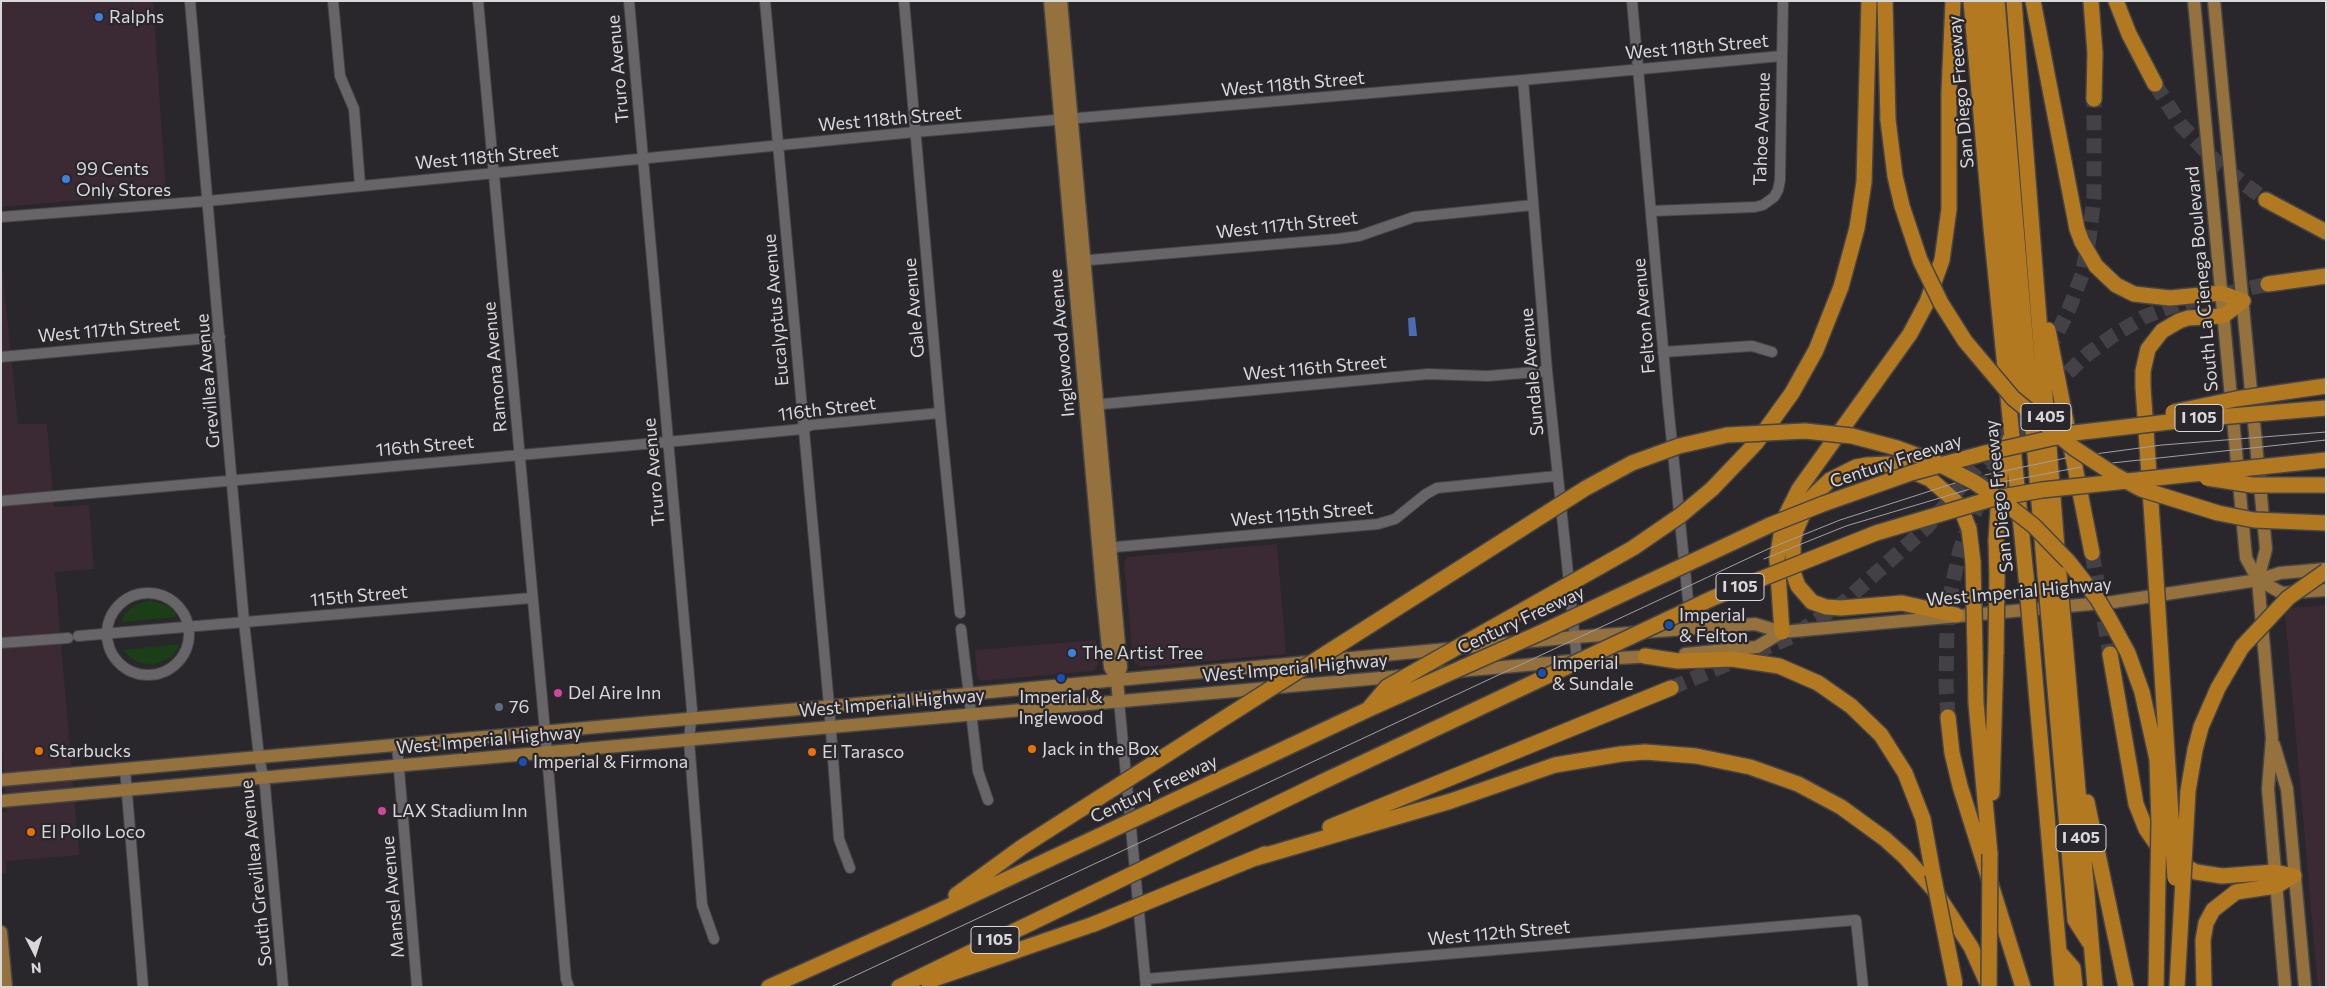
<!DOCTYPE html>
<style>
body{margin:0}
#map{position:relative;width:2327px;height:988px;overflow:hidden;background:#29272b;font-family:Commissioner,sans-serif}
canvas{display:block}
.frame{position:absolute;inset:0;border:2px solid #d8d7d9;pointer-events:none}
.north{position:absolute;left:10px;top:928px;width:50px;height:50px;-webkit-text-stroke:4px #29272b;paint-order:stroke;rotate:175deg;font-size:14px;font-weight:700;line-height:20px;text-align:center;color:#d8d7d9}
.north::after{content:'';display:block;margin:auto;width:18px;height:22px;background:#d8d7d9;clip-path:polygon(50% 0,100% 100%,50% 72%,0 100%)}
</style>
<div id="map">
<canvas width="2327" height="988"></canvas>
<div class="frame"></div>
<div class="north">N</div>
</div>
<script>
const g = document.querySelector('canvas').getContext('2d');
g.lineJoin = 'round';
function paint(path, color) { g.fillStyle = color; g.fill(path, 'evenodd'); }
const poly = rows => new Path2D(rows.map(r => 'M' + r).join(''));
function trace(path, color, width, dash) { g.strokeStyle = color; g.lineWidth = width; g.lineCap = dash ? 'butt' : 'round'; g.setLineDash(dash || []); g.stroke(path); }
function drawText(font, color, halo, rows, align = 'center') {
  g.font = font + ' Commissioner,sans-serif'; g.lineWidth = 4.5; g.setLineDash([]); g.textBaseline = 'middle'; g.strokeStyle = halo; g.fillStyle = color; for (const [text, x, y, turn = 0] of rows) {
    g.save(); g.translate(x, y); g.rotate((+turn || 0) * Math.PI / 180); g.textAlign = isNaN(turn) ? turn : align; if (halo) g.strokeText(text, 0, 0); g.fillText(text, 0, 0); g.restore();
  }
}
paint(poly([
 [1,1,153,1,166,193,1,207],
 [1,257,18,424,47,424,54,507,89,505,94,569,55,572,79,855,6,861,6,873,1,874,1,812,7,812,1,737],
 [1277,544,1286,654,1140,667,1133,661,1124,562,1128,557],
 [2326,605,2326,987,2318,987,2285,614,2290,608],
 [1096,640,1098,666,1093,671,982,681,977,677,975,650]
]), '#3b2933');
paint(poly([
 [149,600,167,605,176,613,176,617,123,622,122,620,125,614,133,606],
 [178,644,179,646,172,657,154,665,138,662,130,658,124,650]
]), '#1b3d17');
paint(poly([
 [1415,317,1417,336,1409,336,1408,318]
]), '#4b6bb4');
trace(poly([
 [2155,84,2181,125,2218,164,2266,200],
 [2228,293,2268,284],
 [2048,352,2069,309,2082,275,2089,239,2094,197,2094,99],
 [2051,388,2089,353,2114,335,2144,317,2177,304,2194,300],
 [2092,553,2110,654],
 [1671,688,1791,637,1844,602,1927,527,1986,456,2015,411],
 [1948,717,1946,685,1947,624,1951,591,1960,550,1987,481,2022,424,2036,405]
]), '#434145', 15, [15, 8]);
const minor = poly([
 [190,1,244,622,259,757,265,786,283,987],
 [333,1,340,76,354,109,360,185],
 [478,1,545,731,566,979,569,987],
 [629,1,692,710,689,740,702,905,714,939],
 [765,1,829,705,839,839,850,868],
 [904,1,940,413,960,613],
 [1632,1,1668,404,1691,629],
 [1523,80,1547,371,1577,660],
 [1652,211,1755,207,1763,205,1774,197,1778,190,1780,180,1783,1],
 [1,217,208,201,915,132,1523,80,1781,56],
 [1078,261,1337,239,1359,236,1414,217,1533,205],
 [1663,352,1752,346,1772,352],
 [1,357,220,337],
 [1092,405,1428,374,1488,376,1547,371],
 [1,501,667,442,803,429,811,425,940,413],
 [1104,548,1378,524,1395,519,1426,494,1437,488,1557,476],
 '107 634a41 41 0 1 1 82 0a41 41 0 1 1-82 0Z',
 [961,629,978,771,988,800],
 [78,636,531,598],
 [1,643,68,638],
 [1119,701,1146,987],
 [397,745,417,987],
 [125,769,143,987],
 [1145,979,1856,920,1863,987]
]);
const major = poly([
 [1050,1,1103,599,1110,667,1117,680],
 [1061,1,1121,667,1117,680,1119,701],
 [2194,1,2246,558,2258,580],
 [2214,1,2266,549,2258,580,2272,738,2268,789,2285,987],
 [2258,580,2282,593,2326,590],
 [1685,654,1757,647,1782,632],
 [2274,745,2287,789,2305,987],
 [1,780,968,694,1575,637,1755,624,1782,632,2113,602,2258,580,2280,573,2326,569],
 [1,801,1582,660,1655,656],
 [1,932,6,987]
]);
const highway = poly([
 [1885,1,1888,120],
 [1971,1,1991,228,2026,576],
 [1983,1,2020,399],
 [1997,1,2045,574],
 [2014,1,2059,574],
 [2033,1,2077,229,2082,242,2096,266,2116,285,2134,294,2170,298,2221,293,2243,301],
 [2091,1,2095,53,2094,99],
 [2116,1,2129,34,2155,84],
 [2266,200,2326,232],
 [2268,284,2326,276],
 [2048,330,2092,553],
 [1712,489,1756,443,1792,393,1816,350,1841,287,1857,228,1864,182,1869,1],
 [2154,548,2143,387,2143,371,2148,349,2162,331,2179,321,2188,318,2223,316,2243,301],
 [1997,578,1996,540,2001,465,2010,439],
 [1956,615,1902,603,1841,608,1826,607,1812,602,1798,586,1793,572,1793,542,1796,530,1809,500,1830,480,1856,467,1867,465,1888,464,1899,466,1930,479,1955,501,1962,511,1969,529,1973,562],
 [1782,632,1777,559,1782,529,1787,513,1799,489,1910,334,1927,302,1942,260,1949,209,1949,92,1953,1],
 [2065,641,2095,987],
 [2051,642,2075,920,2089,942],
 [2032,644,2062,987],
 [1975,652,1976,703,1990,854],
 [2110,654,2136,804,2146,829,2155,842,2172,860,2196,872,2222,876,2275,872,2294,876],
 [1645,656,1678,661,1732,659,1779,666,1818,683,1851,706,1881,735,1905,773,1923,819,1933,874],
 [1948,717,1952,753,1960,786,2023,987],
 [1992,793,1996,652],
 [2087,802,2126,987],
 [1158,808,1367,710],
 [1330,827,1671,688],
 [1256,858,1451,801,1555,765,1621,754,1645,752,1696,756,1750,767,1798,784,1841,807,1885,839,1905,857,1935,891,1971,947,1989,987],
 [1157,862,1322,782],
 [1179,889,1265,854],
 [956,895,1022,847,1083,808],
 [2059,952,2073,968,2075,987],
 [928,981,1094,924],
 [769,987,928,916,1099,836],
 [899,987,1091,894],
 [2204,987,2203,940,2206,923,2213,910,2236,892,2276,886,2294,876]
]);
trace(minor, '#454446', 12);
trace(major, '#454446', 15);
trace(highway, '#454446', 18);
trace(minor, '#686569', 10);
trace(major, '#94713d', 12);
trace(highway, '#b27920', 15);
trace(poly([
 [2095,454,2162,445,2326,432],
 [2112,463,2326,440],
 [1985,475,2066,458],
 [1997,483,2081,467],
 [1764,559,1846,526,1970,489],
 [831,987,1768,549,1840,520,1955,483]
]), '#a19fa2', 1);
const highwayBridge = poly([
 [1888,120,1895,176,1902,206,1920,260,1941,303,1965,341,2013,398,2074,448,2115,475,2141,489,2218,513,2254,520,2326,523],
 [2173,412,2236,399,2326,386],
 [2207,478,2252,485,2326,485],
 [2154,548,2175,878],
 [1973,562,1975,652],
 [2045,574,2051,642],
 [2059,574,2065,641],
 [2026,576,2032,644],
 [1996,652,1997,578],
 [1370,707,1387,687,1633,548,1681,515,1712,489],
 [1367,710,1542,632,1770,525,1823,504,1911,473,1985,453,2074,433,2195,419,2326,408],
 [1322,782,1713,598,1876,533,1991,499,2042,490,2326,460],
 [1083,808,1586,488,1632,463,1679,446,1727,435,1805,431,1852,436,1897,448,1935,462,1974,482,2001,500,2034,526,2068,561,2097,598,2110,620,2128,653,2142,692,2157,759,2159,823,2156,987],
 [1099,836,1158,808],
 [1933,874,1955,984],
 [1091,894,1157,862],
 [1094,924,1179,889],
 [1989,987,1990,854],
 [2177,987,2188,791,2195,750,2201,727,2218,688,2242,647,2288,598,2326,571]
]);
trace(highwayBridge, '#454446', 18, []);
trace(highwayBridge, '#b27920', 15);
for (const [x, y, r, color] of [
 [99,17,5,"#3f7fe0"],
 [66,179,5,"#3f7fe0"],
 [1669,625,5,"#1a4fb4"],
 [1072,653,5,"#3f7fe0"],
 [1542,673,5,"#1a4fb4"],
 [1061,678,5,"#1a4fb4"],
 [558,693,5,"#d1479c"],
 [499,707,5,"#5c6f8a"],
 [1032,749,5,"#e8710a"],
 [39,751,5,"#e8710a"],
 [812,752,5,"#e8710a"],
 [523,762,5,"#1a4fb4"],
 [382,811,5,"#d1479c"],
 [31,832,5,"#e8710a"]
]) { const dot = new Path2D(); dot.arc(x, y, r, 0, 2 * Math.PI); g.fillStyle = color; g.fill(dot); trace(dot, '#29272b', 2); }
for (const [x, y, w] of [
 [2046,417,50],
 [2199,418,48],
 [1740,587,48],
 [2081,838,50],
 [995,940,48]
]) { const box = new Path2D(); box.roundRect(x - w / 2, y - 13.5, w, 27, 4); g.fillStyle = '#29272b'; g.fill(box); trace(box, '#d8d7d9', 1); }
drawText('bold 16px', '#d8d7d9', null, [
 ["I 405",2046,417],
 ["I 105",2199,418],
 ["I 105",1740,587],
 ["I 405",2081,838],
 ["I 105",995,940]
]);
drawText('18px', '#d8d7d9', '#29272b', [
 ["Ralphs",109,17],
 ["99 Cents",76,169],
 ["Only Stores",76,190],
 ["Imperial",1679,615],
 ["& Felton",1679,636],
 ["The Artist Tree",1082,653],
 ["Imperial",1552,663],
 ["& Sundale",1552,684],
 ["Del Aire Inn",568,693],
 ["Imperial &",1061,697,"center"],
 ["Inglewood",1061,718,"center"],
 ["76",509,707],
 ["Jack in the Box",1042,749],
 ["Starbucks",49,751],
 ["El Tarasco",822,752],
 ["Imperial & Firmona",533,762],
 ["LAX Stadium Inn",392,811],
 ["El Pollo Loco",41,832]
], 'left');
drawText('18px', '#d8d7d9', '#29272b', [
 ["West 118th Street",1697,47,-5],
 ["Truro Avenue",618,69,-95],
 ["West 118th Street",1293,84,-5],
 ["San Diego Freeway",1961,92,-95],
 ["West 118th Street",890,119,-5],
 ["Tahoe Avenue",1762,129,-88],
 ["West 118th Street",487,157,-5],
 ["West 117th Street",1287,225,-6],
 ["South La Cienega Boulevard",2202,279,-95],
 ["Gale Avenue",914,308,-95],
 ["Eucalyptus Avenue",776,310,-95],
 ["Felton Avenue",1644,316,-95],
 ["West 117th Street",109,330,-5],
 ["Inglewood Avenue",1062,343,-95],
 ["Ramona Avenue",495,367,-95],
 ["West 116th Street",1315,368,-5],
 ["Sundale Avenue",1532,372,-95],
 ["Grevillea Avenue",208,381,-95],
 ["116th Street",827,409,-7],
 ["116th Street",425,446,-5],
 ["Century Freeway",1896,461,-18],
 ["Truro Avenue",654,472,-95],
 ["San Diego Freeway",1999,496,-96],
 ["West 115th Street",1302,514,-5],
 ["West Imperial Highway",2019,592,-5],
 ["115th Street",359,596,-5],
 ["Century Freeway",1521,620,-25],
 ["West Imperial Highway",1295,668,-5],
 ["West Imperial Highway",892,703,-5],
 ["West Imperial Highway",489,740,-5],
 ["Century Freeway",1154,789,-25],
 ["South Grevillea Avenue",256,873,-96],
 ["Mansel Avenue",393,897,-95],
 ["West 112th Street",1499,933,-5]
]);
</script>
